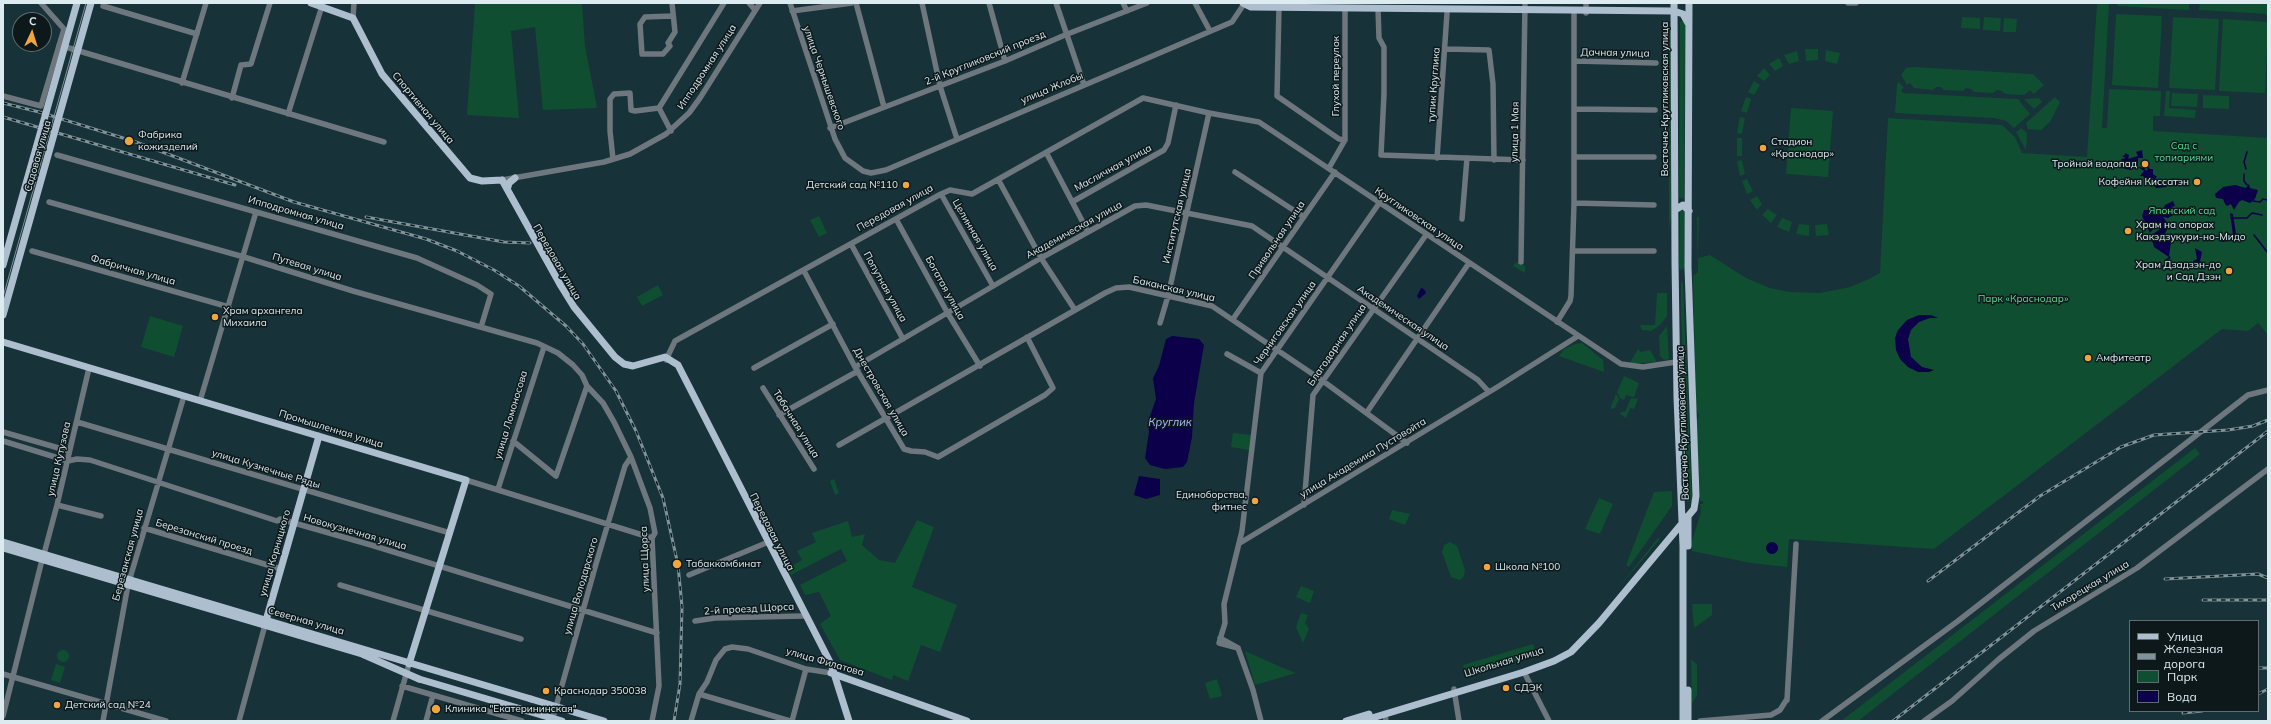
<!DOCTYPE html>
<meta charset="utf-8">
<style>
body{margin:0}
#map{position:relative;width:2271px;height:724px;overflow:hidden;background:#173239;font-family:Mulish,sans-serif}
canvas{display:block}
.frame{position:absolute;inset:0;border:4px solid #dbebef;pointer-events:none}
.legend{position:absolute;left:2129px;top:620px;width:130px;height:92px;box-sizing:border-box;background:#0d181b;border:1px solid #5f6c70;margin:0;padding:5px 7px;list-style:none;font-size:12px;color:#dbebef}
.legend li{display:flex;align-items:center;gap:8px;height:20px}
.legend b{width:20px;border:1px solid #5f6c70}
.north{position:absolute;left:12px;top:12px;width:40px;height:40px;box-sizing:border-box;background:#0d181b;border:1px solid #5f6c70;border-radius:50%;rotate:4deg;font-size:11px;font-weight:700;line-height:16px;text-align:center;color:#dbebef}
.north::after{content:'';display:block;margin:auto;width:14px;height:18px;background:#f0a63f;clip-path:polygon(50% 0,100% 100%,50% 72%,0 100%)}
</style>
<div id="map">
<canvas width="2271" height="724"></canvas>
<div class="frame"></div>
<ul class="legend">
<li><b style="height:5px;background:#adbfcf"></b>Улица</li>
<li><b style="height:5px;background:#7f949a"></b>Железная дорога</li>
<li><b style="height:11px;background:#0f4e31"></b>Парк</li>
<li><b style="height:11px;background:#0b0049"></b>Вода</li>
</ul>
<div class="north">С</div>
</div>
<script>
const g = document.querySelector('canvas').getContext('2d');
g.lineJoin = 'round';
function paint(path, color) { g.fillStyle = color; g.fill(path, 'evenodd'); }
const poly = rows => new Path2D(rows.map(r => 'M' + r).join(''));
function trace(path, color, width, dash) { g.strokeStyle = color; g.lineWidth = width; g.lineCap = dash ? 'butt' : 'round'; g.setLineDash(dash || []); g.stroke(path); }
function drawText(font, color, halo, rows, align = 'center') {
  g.font = font + ' Mulish,sans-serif'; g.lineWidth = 3; g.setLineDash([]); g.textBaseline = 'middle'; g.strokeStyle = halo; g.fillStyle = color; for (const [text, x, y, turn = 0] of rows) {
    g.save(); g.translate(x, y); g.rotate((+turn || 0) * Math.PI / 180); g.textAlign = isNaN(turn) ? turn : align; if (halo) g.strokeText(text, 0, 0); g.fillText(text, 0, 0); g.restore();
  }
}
paint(poly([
 [475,3,582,3,585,46,597,108,543,110,535,27,511,31,519,118,467,115],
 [2097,3,2109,3,2102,128,2107,128,2109,89,2161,91,2160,116,2153,116,2153,131,2268,138,2268,335,2258,323,2248,331,2222,329,1934,549,1789,539,1787,567,1751,563,1692,551,1691,544,1701,512,1700,504,1703,504,1703,501,1700,501,1696,422,1699,415,1696,409,1693,276,1698,272,1697,217,1699,217,1698,258,1710,255,1746,278,1770,288,1789,292,1820,293,1850,287,1869,279,1880,273,1888,118,2002,125,2015,137,2022,153,2087,157],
 [2117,3,2189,3,2189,10,2117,6],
 [2200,3,2268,3,2268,14,2199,10],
 [2116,14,2162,16,2158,88,2112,85],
 [1962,17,1980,18,1980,29,1961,28],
 [1984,17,2001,18,2000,31,1983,30],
 [2173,17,2219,19,2215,90,2169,88],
 [2004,18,2017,19,2016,32,2003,32],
 [2223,19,2268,22,2265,93,2219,91],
 [1684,20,1685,21,1684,199,1679,197,1680,22],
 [1669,27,1671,29,1671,217,1669,230],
 [1805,49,1818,49,1818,60,1806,61],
 [1826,50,1840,53,1837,64,1825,61],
 [1797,51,1799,61,1789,64,1784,55],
 [1779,58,1783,66,1775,71,1769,64],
 [1913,67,2033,74,2044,85,2034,94,2030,90,2024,95,2005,94,2002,91,1997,90,1993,93,1974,92,1971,89,1966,88,1963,91,1944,90,1941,87,1936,87,1933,90,1914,88,1910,83,1907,85,1901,75,1906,68],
 [1764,68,1770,75,1764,81,1757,76],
 [1754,81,1760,85,1754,95,1748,92],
 [1899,82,1904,88,1901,90,1903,93,2018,99,2030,114,2014,128,2006,121,1995,118,1895,113,1897,84],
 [2166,91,2170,91,2169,108,2196,110,2195,118,2164,116],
 [2172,93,2198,94,2197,107,2171,106],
 [2203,95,2229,96,2229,109,2203,108],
 [1746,97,1751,99,1747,113,1741,111],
 [2055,97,2060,102,2050,122,2041,130,2028,129,2026,123],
 [2039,98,2042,102,2034,109,2024,99],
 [1791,108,1833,111,1828,177,1786,174],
 [1740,117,1745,118,1742,134,1737,133],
 [2021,128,2027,133,2026,150,2016,132],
 [1737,138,1742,138,1742,156,1737,156],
 [1742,160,1745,174,1740,176,1737,161],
 [1747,179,1753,191,1747,194,1742,181],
 [1757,196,1762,204,1757,210,1750,200],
 [1680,208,1685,210,1684,268,1681,270,1679,268],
 [1768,209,1777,215,1771,223,1762,215],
 [819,216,827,233,819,237,810,220],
 [1782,218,1792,222,1789,232,1777,227],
 [1799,224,1809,225,1809,236,1796,234],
 [1827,224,1829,235,1816,236,1815,225],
 [1517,262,1525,266,1525,273,1513,266],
 [1683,281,1692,501,1687,502,1681,314,1681,283],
 [658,285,663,295,642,306,637,297],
 [1657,293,1667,293,1667,316,1660,325,1651,331,1642,330,1640,325,1655,325],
 [150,316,183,326,174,357,141,347],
 [1667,326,1669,359,1664,360,1660,356,1659,336],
 [1582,343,1603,360,1604,372,1559,356,1564,349,1575,344],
 [1638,349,1641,352,1650,350,1657,362,1629,364],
 [1624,376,1639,383,1634,397,1626,395,1624,400,1620,398,1617,392],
 [1616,394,1619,399,1615,408,1610,409],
 [1631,398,1638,399,1634,409,1630,408,1626,418,1620,414,1621,412,1625,412],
 [1233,433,1251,435,1249,450,1231,447],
 [2195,448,2200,454,1858,721,1841,721],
 [834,479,839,493,835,495,830,481],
 [1672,491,1672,506,1629,567,1626,565,1654,492],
 [1599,498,1613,504,1600,534,1585,529],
 [1392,510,1410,514,1405,525,1389,519],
 [917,520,934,527,912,587,957,605,940,652,921,645,908,681,893,675,892,680,840,660,820,624,831,616,819,592,805,595,800,585,847,561,841,549,791,575,788,568,802,560,797,551,816,542,812,533,848,521,852,537,865,534,862,545,879,560,895,563],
 [1658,538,1660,539,1614,593],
 [1450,542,1457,546,1465,570,1464,576,1460,580,1451,577,1442,552,1444,545],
 [1301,586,1314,591,1310,603,1296,597],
 [1692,604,1712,604,1712,615,1694,628],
 [1301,613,1308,615,1305,623,1309,629,1303,643,1296,627],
 [1533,644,1537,655,1466,676,1463,665],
 '57 656a6 6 0 1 1 12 0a6 6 0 1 1-12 0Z',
 [1245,651,1283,668,1296,673,1255,685],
 [1691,659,1697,665,1697,695,1692,704],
 [56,664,65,667,60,683,51,680],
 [1217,679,1222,696,1210,699,1205,683]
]), '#0f4e31');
paint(poly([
 [2142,150,2143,158,2138,158,2138,165,2131,165,2132,170,2125,169,2123,165,2122,166,2124,164,2121,159,2126,158,2122,156,2125,155,2125,153,2129,155,2128,160,2129,163,2125,161,2125,163,2129,167,2128,159,2138,156,2136,152],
 [2141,161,2145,162,2150,169,2153,169,2153,174,2157,177,2153,181,2164,182,2167,187,2156,188,2150,182,2153,178,2149,178,2146,181,2143,176,2140,176,2144,171,2138,167,2144,168,2146,171,2148,169],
 [2249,184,2250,188,2258,190,2255,199,2250,203,2242,200,2239,202,2234,210,2231,204,2227,206,2225,204,2223,199,2216,198,2215,194,2223,187,2235,185,2246,188],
 [2173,201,2175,206,2171,207,2175,209,2173,215,2168,218,2163,217,2169,225,2164,236,2171,242,2169,256,2171,258,2166,260,2170,262,2171,265,2167,270,2166,267,2157,266,2167,265,2169,263,2165,260,2169,257,2154,247,2153,243,2151,241,2152,235,2161,228,2160,226,2156,225,2150,233,2142,216,2144,210,2162,211,2165,205],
 [2230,213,2233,214,2236,234,2232,240,2222,242,2221,240,2230,238,2233,235],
 [2195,248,2202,252,2200,261,2202,262,2196,270,2193,261,2197,259],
 [1421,288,1424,289,1426,293,1419,299,1417,296],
 [1919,315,1931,315,1938,318,1930,318,1919,322,1911,330,1908,339,1911,357,1922,367,1934,370,1929,372,1918,372,1908,367,1900,359,1896,350,1895,338,1898,330,1907,320],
 [1172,336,1199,339,1204,345,1194,403,1192,437,1187,462,1183,467,1165,469,1150,465,1145,458,1149,432,1148,422,1156,399,1153,378,1159,366,1166,339],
 [1139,476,1160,479,1160,495,1146,499,1134,495],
 '1766 548a6 6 0 1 1 12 0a6 6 0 1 1-12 0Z'
]), '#0b0049');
trace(poly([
 [2246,169,2244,162,2247,152],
 [2244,174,2244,181,2247,185],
 [2253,201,2260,202,2263,199,2268,200],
 [2231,218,2247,218,2252,213,2262,215],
 [2254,235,2268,253]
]), '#0b0049', 1.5);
trace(poly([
 [672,3,675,32,668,43,670,46,663,54,642,54,640,24,645,17,672,16],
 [749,3,755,10],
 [790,3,835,139,845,158,863,171,871,173,886,170,1232,22,1244,4],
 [856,3,884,107],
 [922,3,940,86,957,139],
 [989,3,1005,61],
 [1056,3,1084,85],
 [1123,3,1127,11],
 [1195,3,1210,31],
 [1848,3,1856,3],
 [103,6,197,34],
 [1279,7,1277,96,1339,139,1345,140],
 [1345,8,1345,140],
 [1378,9,1379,38,1384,47,1384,94,1381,155,1523,160],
 [792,11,852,3],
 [1586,13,1586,3],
 [353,18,354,3],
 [59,45,384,142],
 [1446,49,1489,50,1493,84,1494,160],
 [1574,61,1656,63],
 [182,83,206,3],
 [3,96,41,106,64,29,41,3],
 [232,98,241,65,251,64,270,3],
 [1574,109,1655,110],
 [288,114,322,6],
 [830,128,1005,61,1065,35,1147,3],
 [671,131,659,108,724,3],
 [1047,154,1088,232],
 [57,155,417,258,477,285,491,294,481,327],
 [1574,157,1654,157],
 [1437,158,1447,13],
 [613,159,610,131,610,99,614,94,630,93,631,110,635,111,659,108],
 [1329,168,1345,140],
 [1235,172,1304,217],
 [502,180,604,162,630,154,666,134,689,113,700,98,760,3],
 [999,181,1041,258,1075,310],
 [941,194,993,286],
 [49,202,244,257,353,291,537,343,558,353,573,365,582,375,587,386,603,403,614,422,631,457,650,508,655,533,652,538,659,686,652,721],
 [1072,202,1164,150,1168,143,1176,105],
 [1574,203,1654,205],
 [896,219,947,312,980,366],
 [1462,219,1467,158],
 [851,244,903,339],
 [32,251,229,307],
 [1573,251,1654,251],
 [1521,262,1525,3],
 [804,271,855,367,904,449,911,451,925,452,938,457,1045,395,1053,388,1027,337],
 [1233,319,1335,172],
 [1557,322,1570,301,1571,296,1574,203,1574,10],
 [1160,323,1168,296,1209,113],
 [1227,354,1261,373],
 [666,360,675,341,941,194,950,190,972,194,1143,98,1209,113,1259,122,1621,364,1643,367,1676,362],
 [855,367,1041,258,1135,206,1146,205,1252,226,1478,380,1489,392],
 [754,368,833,324],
 [763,388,814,469],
 [200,401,256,212],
 [1367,412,1469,263],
 [779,415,858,371],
 [77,422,450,533],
 [3,432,69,451],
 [3,441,68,461,77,459,90,460,277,521,280,519,371,545,657,633],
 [513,441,556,476,587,386],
 [839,445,1105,293,1116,288,1129,287,1212,306,1323,381,1407,443],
 [466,480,652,538],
 [498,489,544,347],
 [57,505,101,516],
 [1304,505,1313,395,1426,235],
 [144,528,281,569],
 [1240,543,1499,386,1578,336],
 [44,554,57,505,89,368],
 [689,575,766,543],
 [340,585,521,639],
 [695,621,715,618,803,616],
 [1220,638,1238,648,1253,690,1261,721],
 [1238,648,1219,643,1225,623,1224,604,1242,531,1261,373,1380,202],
 [1524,672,1549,721],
 [3,674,166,721],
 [402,686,522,721],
 [1454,689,1459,721],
 [699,694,790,721],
 [1787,700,1796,544],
 [1385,714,1386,721],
 [3,716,42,560],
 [103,721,128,585,184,396],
 [239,721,265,625],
 [393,721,409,664],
 [426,721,433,695],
 [552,721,596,564,625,466,631,457],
 [691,721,699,694,707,682,716,660,725,649,732,647,748,649,806,669,831,673],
 [792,721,806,669],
 [1700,721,1771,715,1780,710,1787,699],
 [1822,721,1958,621,2248,395,2268,390],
 [1924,721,1952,701,1999,659,2034,631,2137,568,2268,469]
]), '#6e767e', 5.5);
trace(poly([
 [311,3,353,18,382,74,470,178,482,181,502,180],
 [1243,3,1251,7,1674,11,1683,14,1688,23],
 [1674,3,1675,262,1677,397,1683,546,1683,721],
 [502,180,561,286,574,307,615,357,624,364,633,366,665,357,678,365,831,664,849,721],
 [508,187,509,183,515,178],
 [1675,210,1683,205,1689,211],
 [3,342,466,480,409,664],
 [3,542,531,699],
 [1688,546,1688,516],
 [3,548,362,654,419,679],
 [265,624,319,436],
 [831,673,967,721],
 [1688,690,1688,721],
 [1346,721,1369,714],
 [1362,721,1524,672,1554,661,1571,652,1599,623,1694,509,1696,496,1688,267,1689,3]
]), '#adbfcf', 7);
trace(poly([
 [3,297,86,3]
]), '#7f949a', 1);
const rail = poly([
 [3,103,39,112,136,142,294,202,426,239,457,251,494,270,519,286,566,326,583,344,616,391,636,431,663,498,678,565,682,607,680,684,674,721],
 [3,117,235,185],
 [366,217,504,242,530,243],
 [2165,579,2258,574,2268,578],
 [1928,581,2040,496,2121,447,2154,435,2228,430,2253,426,2268,420],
 [2203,600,2268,600],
 [2258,668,2268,668],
 [2258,694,2268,689],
 [2183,713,2202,711],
 [1893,721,2268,431]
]);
trace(rail, '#7f949a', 3);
trace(rail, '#0d181b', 1.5, [4.5]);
trace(poly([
 [3,265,77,3],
 [3,315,91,3],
 [419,679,562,721],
 [531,699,604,721]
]), '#adbfcf', 7);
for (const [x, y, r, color] of [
 [129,141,5,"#f0a63f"],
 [1763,148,4,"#f0a63f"],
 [2145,164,4,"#f0a63f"],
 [2197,182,4,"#f0a63f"],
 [906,185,4,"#f0a63f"],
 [2128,231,4,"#f0a63f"],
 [2229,271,4,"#f0a63f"],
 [215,317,4,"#f0a63f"],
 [2088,358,4,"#f0a63f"],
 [1255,501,4,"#f0a63f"],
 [677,564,5,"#f0a63f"],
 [1487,567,4,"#f0a63f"],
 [1506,688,4,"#f0a63f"],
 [546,691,4,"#f0a63f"],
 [57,705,4,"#f0a63f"],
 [436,709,5,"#f0a63f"]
]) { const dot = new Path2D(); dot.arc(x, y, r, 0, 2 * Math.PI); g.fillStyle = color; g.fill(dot); trace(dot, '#0d181b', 1.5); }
drawText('10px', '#dbebef', '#0d181b', [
 ["Дачная улица",1615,53,1],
 ["2-й Кругликовский проезд",985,58,-22],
 ["Ипподромная улица",707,67,-57],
 ["Глухой переулок",1336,76,-90],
 ["улица Чернышевского",824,78,71],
 ["тупик Круглика",1434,85,-86],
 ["улица Жлобы",1052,88,-23],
 ["Восточно-Кругликовская улица",1665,99,-90],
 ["Спортивная улица",423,108,50],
 ["улица 1 Мая",1515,132,-89],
 ["Садовая улица",38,156,-74],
 ["Масличная улица",1113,168,-29],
 ["Передовая улица",895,208,-29],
 ["Ипподромная улица",296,213,16],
 ["Институтская улица",1177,216,-77],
 ["Кругликовская улица",1419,219,34],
 ["Академическая улица",1074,230,-29],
 ["Целинная улица",975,235,60],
 ["Привольная улица",1277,240,-56],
 ["Передовая улица",557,262,60],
 ["Путевая улица",307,267,17],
 ["Фабричная улица",133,270,16],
 ["Попутная улица",885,287,61],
 ["Богатая улица",945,288,61],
 ["Баканская улица",1174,289,13],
 ["Академическая улица",1403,318,34],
 ["Черниговская улица",1285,323,-55],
 ["Благодарная улица",1337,345,-56],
 ["Днестровская улица",881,392,60],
 ["улица Ломоносова",511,415,-73],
 ["Восточно-Кругликовская улица",1683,423,-92],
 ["Табачная улица",796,424,58],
 ["Промышленная улица",331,429,17],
 ["улица Академика Пустовойта",1363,458,-31],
 ["улица Кутузова",59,459,-77],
 ["улица Кузнечные Ряды",266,469,17],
 ["Новокузнечная улица",355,532,16],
 ["Передовая улица",772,532,63],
 ["Березанский проезд",204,537,17],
 ["улица Корницкого",275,553,-74],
 ["Березанская улица",128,555,-75],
 ["улица Щорса",645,559,-92],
 ["улица Володарского",581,586,-74],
 ["Тихорецкая улица",2090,586,-31],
 ["2-й проезд Щорса",749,609,-3],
 ["Северная улица",306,621,16],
 ["улица Филатова",825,662,16],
 ["Школьная улица",1504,662,-17]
]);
drawText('10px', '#dbebef', '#0d181b', [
 ["Фабрика",138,135],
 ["кожизделий",138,147],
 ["Стадион",1771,142],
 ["«Краснодар»",1771,154],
 ["Тройной водопад",2137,164,"right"],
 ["Кофейня Киссатэн",2189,182,"right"],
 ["Детский сад №110",898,185,"right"],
 ["Храм на опорах",2136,225],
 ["Какэдзукури-но-Мидо",2136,237],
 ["Храм Дзадзэн-до",2221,265,"right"],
 ["и Сад Дзэн",2221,277,"right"],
 ["Храм архангела",223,311],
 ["Михаила",223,323],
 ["Амфитеатр",2096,358],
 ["Единоборства,",1247,495,"right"],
 ["фитнес",1247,507,"right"],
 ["Табаккомбинат",686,564],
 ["Школа №100",1495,567],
 ["СДЭК",1514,688],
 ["Краснодар 350038",554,691],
 ["Детский сад №24",65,705],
 ["Клиника \"Екатерининская\"",445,709]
], 'left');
drawText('10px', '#55de99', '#0d181b', [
 ["Сад с",2184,146],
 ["топиариями",2184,158],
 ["Японский сад",2182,211],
 ["Парк «Краснодар»",2023,299]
]);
drawText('italic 11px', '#adbcfc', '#0d181b', [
 ["Круглик",1170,423]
]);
</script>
